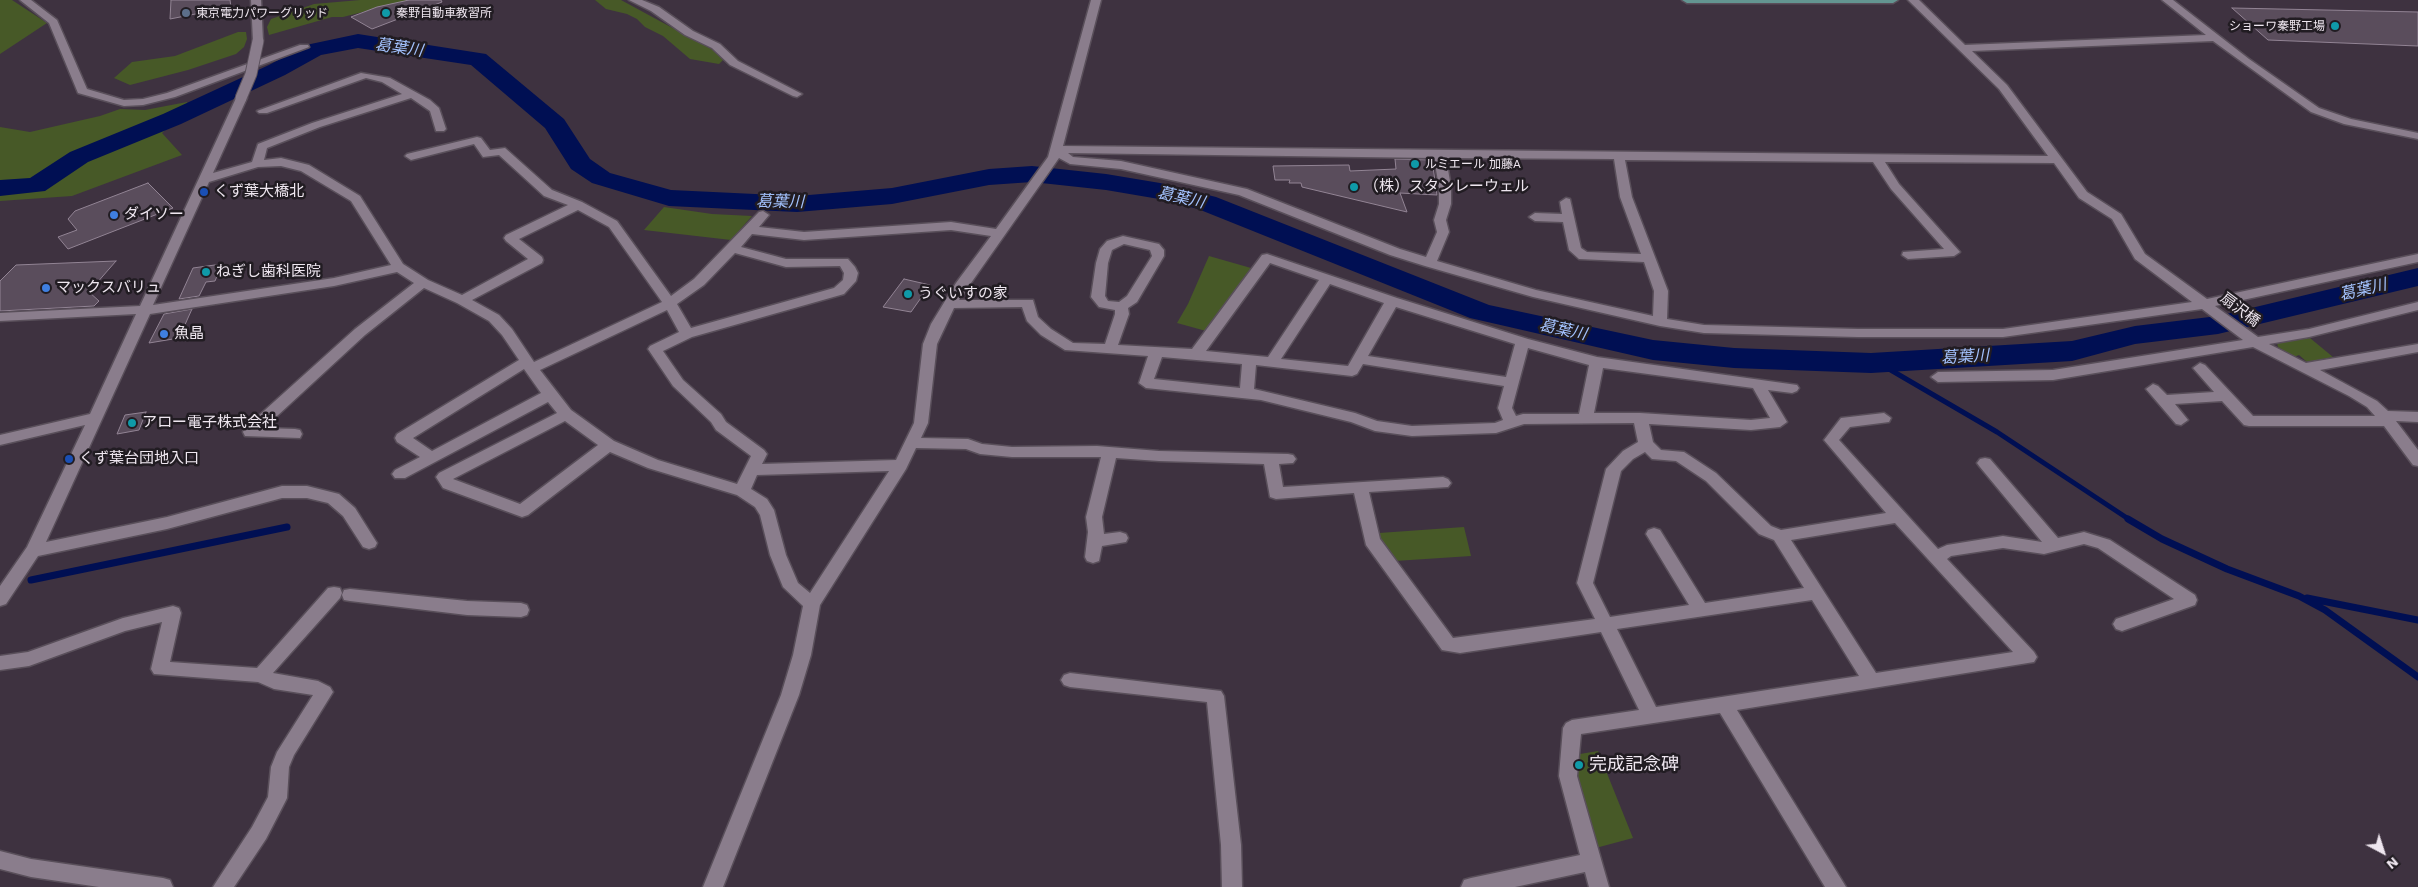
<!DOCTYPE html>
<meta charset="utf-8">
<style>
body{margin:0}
#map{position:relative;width:2418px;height:887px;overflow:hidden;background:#3e3240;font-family:"Work Sans",sans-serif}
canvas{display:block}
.north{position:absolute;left:2358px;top:827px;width:50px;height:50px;-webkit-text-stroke:4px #211c22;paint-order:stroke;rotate:140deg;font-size:14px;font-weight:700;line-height:20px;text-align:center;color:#eee6ef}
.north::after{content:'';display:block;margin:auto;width:18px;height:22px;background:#eee6ef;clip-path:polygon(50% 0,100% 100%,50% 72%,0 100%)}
</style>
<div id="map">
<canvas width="2418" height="887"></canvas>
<div class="north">N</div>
</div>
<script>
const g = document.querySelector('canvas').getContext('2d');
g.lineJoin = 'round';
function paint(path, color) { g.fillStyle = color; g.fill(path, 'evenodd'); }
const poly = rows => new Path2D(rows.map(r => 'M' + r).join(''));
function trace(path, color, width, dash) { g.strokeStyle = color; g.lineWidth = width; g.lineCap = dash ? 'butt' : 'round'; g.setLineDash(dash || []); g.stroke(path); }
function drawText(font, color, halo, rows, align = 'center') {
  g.font = font + ' "Work Sans","Noto Sans JP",sans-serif'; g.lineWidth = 5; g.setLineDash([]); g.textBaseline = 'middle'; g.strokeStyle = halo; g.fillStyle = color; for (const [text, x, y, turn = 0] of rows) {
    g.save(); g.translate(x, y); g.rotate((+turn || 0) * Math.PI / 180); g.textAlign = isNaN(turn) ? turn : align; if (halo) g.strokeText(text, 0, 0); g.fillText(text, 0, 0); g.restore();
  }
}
paint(poly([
 [0,0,12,0,47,23,0,54],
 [360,0,410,0,343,17,332,17,269,35,267,27,271,19,314,4],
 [595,0,621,0,715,51,723,60,719,64,690,59,663,36,645,27,637,19,627,14,606,9],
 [238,32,246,32,247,39,244,47,236,54,188,70,130,85,114,78,132,62,175,56],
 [187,102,189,108,162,133,182,155,72,196,0,201,0,127,30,132,100,116,120,109,145,110],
 [664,207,712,214,752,216,731,240,644,230],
 [1209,256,1251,268,1206,331,1177,323,1188,304],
 [2310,338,2333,357,2307,362,2299,355,2294,357,2278,347,2277,343],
 [1464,527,1471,556,1395,561,1380,541,1379,533],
 [1598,751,1633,838,1592,849,1572,777,1574,755]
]), '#475927');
trace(poly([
 [1877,362,1997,432,2130,520]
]), '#000f53', 5);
trace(poly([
 [2128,519,2162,539,2227,569,2299,596,2325,610,2418,677],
 [31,580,287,527],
 [2307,598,2418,620]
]), '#000f53', 7);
paint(poly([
 [358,34,486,54,564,119,590,159,610,173,671,190,797,196,892,188,989,169,1032,166,1106,174,1160,183,1216,197,1489,305,1653,340,1734,348,1871,353,2072,341,2135,326,2218,316,2418,268,2418,286,2218,334,2135,344,2072,361,1871,373,1734,368,1653,360,1470,318,1198,209,1159,199,1106,190,1032,182,989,185,892,204,797,212,669,206,592,183,571,169,545,128,471,65,358,48,321,55,285,75,181,124,88,162,45,191,0,196,0,180,30,178,70,152,163,114,269,65,306,45,358,34]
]), '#000f53');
const building = poly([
 [171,0,230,0,231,7,170,19,171,0],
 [409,0,441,0,442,2,372,29,351,17,377,7,409,0],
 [2232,8,2418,12,2418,46,2268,40,2232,8],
 [1395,159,1432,160,1437,195,1400,193,1407,212,1302,187,1301,183,1289,183,1290,180,1275,180,1273,166,1349,165,1350,171,1396,169,1395,159],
 [148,183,173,208,68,249,58,237,77,230,68,219,75,211,148,183],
 [116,261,89,292,99,301,94,306,0,311,0,281,16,265,116,261],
 [222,264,215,281,206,282,199,296,179,299,193,268,222,264],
 [904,279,930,285,911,312,883,307,904,279],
 [192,309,179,338,149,343,164,314,192,309],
 [146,412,139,430,117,434,125,415,146,412]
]);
paint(building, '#5a4d5c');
trace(building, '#928494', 1);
const minor = poly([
 [20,0,31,0,57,20,87,89,124,100,143,99,167,93,300,45,308,45,309,47,175,97,143,105,124,106,78,93,49,23,20,0],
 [251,0,261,0,263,41,258,44,253,41,251,0],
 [629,0,642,0,659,7,693,31,720,44,738,61,802,94,797,97,793,96,730,65,712,48,685,35,651,11,629,0],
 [1091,0,1101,0,1063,146,2048,156,1999,89,1908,0,1919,0,1965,45,2206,35,2162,0,2173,0,2249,59,2319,108,2351,119,2418,133,2418,139,2344,124,2311,112,2213,41,1972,51,2007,85,2087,192,2121,214,2145,254,2207,299,2418,254,2418,262,2215,306,2258,337,2309,329,2418,302,2418,310,2309,337,2269,344,2306,363,2418,344,2418,352,2320,370,2377,401,2388,411,2418,412,2418,422,2396,421,2418,450,2418,466,2413,465,2384,426,2249,426,2244,425,2222,401,2175,404,2188,420,2181,425,2176,424,2146,389,2153,384,2158,386,2167,395,2214,392,2193,368,2200,363,2205,365,2253,416,2375,416,2367,407,2349,396,2253,347,2053,380,1938,382,1931,377,1938,372,2053,370,2243,340,2202,309,2003,337,1858,337,1704,333,1660,326,1533,297,1425,266,1390,255,1239,195,1121,169,1070,164,1059,158,959,300,1033,300,1038,317,1051,329,1073,343,1105,344,1115,314,1115,310,1099,307,1091,297,1096,263,1100,249,1107,241,1123,236,1159,244,1164,250,1164,256,1137,302,1128,308,1129,314,1118,345,1192,349,1262,255,1267,254,1397,298,1528,339,1597,357,1797,385,1799,388,1797,391,1792,393,1768,390,1787,422,1780,427,1751,430,1649,424,1653,442,1661,450,1684,452,1716,473,1771,526,1781,530,1886,513,1824,440,1841,418,1884,413,1891,418,1889,422,1850,427,1839,440,1938,549,1947,545,2003,536,2042,542,1980,467,1977,463,1980,459,1985,458,1990,459,2058,538,2084,532,2110,540,2195,595,2197,600,2195,605,2122,631,2116,629,2113,624,2116,619,2174,599,2098,548,2084,544,2044,554,2003,548,1951,556,1947,559,2034,652,2037,657,2034,662,1737,710,1846,887,1825,887,1720,713,1581,734,1577,776,1609,887,1589,887,1585,872,1515,887,1461,887,1464,880,1471,878,1580,855,1559,776,1563,728,1566,723,1572,720,1639,710,1601,632,1460,653,1442,650,1366,545,1354,493,1276,499,1270,497,1264,464,1159,461,1116,458,1102,517,1104,534,1120,532,1126,534,1128,538,1126,542,1102,546,1099,561,1093,563,1087,561,1085,557,1088,532,1086,517,1101,457,1012,457,980,454,966,449,916,448,906,469,820,605,811,655,799,695,723,887,703,887,781,695,793,655,803,606,783,587,770,555,760,515,755,507,737,495,648,468,610,452,528,515,522,517,443,488,436,477,439,473,557,413,548,402,405,478,395,478,392,474,395,470,420,457,397,442,395,438,397,434,519,360,502,335,489,321,457,303,424,288,365,335,264,428,295,429,300,430,302,434,300,438,245,436,243,432,245,428,355,329,414,283,397,272,334,286,150,314,46,542,167,517,282,486,307,486,339,494,355,508,377,543,375,547,369,549,363,547,343,516,328,503,307,498,282,498,167,529,38,556,6,604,0,606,0,586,27,547,85,425,0,445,0,435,90,414,136,314,0,321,0,313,140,306,237,96,241,95,247,98,213,173,252,162,258,144,312,123,402,94,382,82,366,78,267,113,259,113,257,111,361,73,390,78,430,100,439,108,446,129,444,131,436,131,430,111,411,98,320,127,267,148,264,160,281,158,309,165,360,196,403,264,428,280,462,295,528,259,506,241,504,238,506,235,568,205,544,196,499,155,483,157,474,144,411,160,405,156,407,154,477,137,481,138,490,150,505,148,552,190,582,202,617,221,671,296,694,279,759,212,763,211,769,215,759,227,804,232,951,222,996,229,1048,157,1091,0],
 [1068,153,1434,158,1439,187,1439,204,1434,220,1437,232,1426,257,1400,249,1247,189,1121,161,1073,157,1068,153],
 [1446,158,1614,159,1620,197,1641,254,1587,252,1581,248,1570,199,1566,198,1560,202,1562,214,1535,213,1529,217,1535,221,1563,222,1569,250,1579,259,1644,262,1654,291,1653,316,1536,290,1437,261,1449,232,1446,220,1451,204,1451,187,1446,158],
 [1625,160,1873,162,1891,189,1944,249,1903,252,1902,255,1908,259,1954,256,1960,252,1899,184,1885,162,2054,163,2079,198,2112,219,2135,259,2192,302,2003,329,1858,329,1704,325,1667,319,1668,291,1632,197,1625,160],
 [281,166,301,171,351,201,391,265,334,278,153,305,209,182,258,167,281,166],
 [578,210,609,227,662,302,534,362,512,329,499,315,472,300,542,263,543,260,542,257,519,239,578,210],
 [951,230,991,236,956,283,931,324,923,344,914,423,896,460,762,464,767,454,764,450,726,422,721,414,683,380,663,351,692,337,844,294,856,281,858,273,855,267,848,259,786,259,741,247,752,234,804,240,951,230],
 [1124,244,1150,250,1152,256,1127,296,1119,302,1108,301,1105,296,1108,263,1112,250,1124,244],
 [735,253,786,267,840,266,844,273,843,280,834,288,691,328,677,304,704,285,735,253],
 [1270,263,1319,280,1268,357,1206,351,1270,263],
 [1330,284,1384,303,1348,366,1281,359,1330,284],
 [1022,307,1027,321,1041,335,1065,350,1148,356,1139,383,1146,388,1261,400,1351,422,1375,431,1412,436,1496,433,1524,424,1634,423,1638,442,1623,451,1606,469,1577,583,1595,619,1453,638,1380,539,1369,492,1448,487,1451,483,1448,479,1443,477,1283,487,1279,464,1293,463,1296,459,1293,455,1288,454,1159,451,1097,446,1012,447,982,444,968,439,921,438,928,423,937,344,954,308,1022,307],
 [1396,307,1515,344,1506,377,1368,356,1396,307],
 [667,310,679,332,650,346,648,349,673,386,711,422,716,430,751,456,737,484,658,460,614,441,571,410,540,370,667,310],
 [1528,348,1589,365,1579,414,1523,414,1516,416,1512,408,1528,348],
 [1162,357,1242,364,1240,388,1154,379,1162,357],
 [1363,364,1504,386,1498,408,1503,420,1495,423,1412,426,1377,421,1355,413,1254,389,1256,365,1352,376,1357,374,1363,364],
 [1603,368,1753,388,1770,418,1751,420,1640,413,1594,413,1603,368],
 [524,369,541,393,432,451,413,438,524,369],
 [565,421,598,445,520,504,453,479,565,421],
 [1645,452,1652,459,1676,461,1706,481,1759,534,1774,540,1804,588,1705,603,1660,530,1654,528,1648,530,1646,534,1689,605,1610,617,1593,583,1621,471,1633,459,1645,452],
 [889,471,810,593,798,583,786,555,774,510,767,499,751,489,757,475,889,471],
 [1895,523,2013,652,1876,673,1791,540,1895,523],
 [1812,600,1859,676,1656,707,1617,629,1812,600],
 [334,587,340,588,342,593,340,598,273,673,318,681,330,687,333,692,294,755,289,767,287,798,284,804,266,839,234,887,213,887,252,827,268,797,271,767,277,752,313,695,274,689,258,682,154,674,151,669,162,622,125,631,29,666,0,670,0,656,28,652,123,618,173,606,179,608,181,613,170,662,257,668,328,588,334,587],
 [350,589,467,601,521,603,527,605,529,610,527,615,521,617,467,615,350,601,344,600,342,595,344,590,350,589],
 [1070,673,1221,691,1224,696,1241,845,1242,887,1222,887,1221,845,1207,702,1070,687,1064,685,1061,680,1064,675,1070,673],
 [0,851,31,859,163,878,170,880,173,887,99,887,31,877,0,869,0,851]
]);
const major = poly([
 [1682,0,1898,0,1893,3,1687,3,1682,0]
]);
trace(minor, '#594f5a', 3);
trace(major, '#594f5a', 3);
paint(minor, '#8a7d8c');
paint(major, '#639591');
const minorBridge = poly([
 [241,98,251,74,258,41]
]);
trace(minorBridge, '#594f5a', 13, []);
trace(minorBridge, '#8a7d8c', 11);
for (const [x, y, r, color] of [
 [186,13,5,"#5c6f8a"],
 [386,13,5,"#0f9aa8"],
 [2335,26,5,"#0f9aa8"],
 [1415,164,5,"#0f9aa8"],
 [1354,187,5,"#0f9aa8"],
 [204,192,5,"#1a4fb4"],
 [114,215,5,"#3f7fe0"],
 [206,272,5,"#0f9aa8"],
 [46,288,5,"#3f7fe0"],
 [908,294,5,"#0f9aa8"],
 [164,334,5,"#3f7fe0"],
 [132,423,5,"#0f9aa8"],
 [69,459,5,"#1a4fb4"],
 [1579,765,5,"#0f9aa8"]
]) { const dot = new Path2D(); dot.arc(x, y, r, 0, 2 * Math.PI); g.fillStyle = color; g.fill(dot); trace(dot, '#211c22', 2); }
drawText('12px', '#eee6ef', '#211c22', [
 ["東京電力パワーグリッド",196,13],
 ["秦野自動車教習所",396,13],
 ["ショーワ秦野工場",2325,26,"right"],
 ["ルミエール 加藤A",1425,164]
], 'left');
drawText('15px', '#eee6ef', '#211c22', [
 ["（株）スタンレーウェル",1364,187],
 ["くず葉大橋北",214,192],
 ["ダイソー",124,215],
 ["ねぎし歯科医院",216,272],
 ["マックスバリュ",56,288],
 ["うぐいすの家",918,294],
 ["魚晶",174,334],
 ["アロー電子株式会社",142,423],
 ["くず葉台団地入口",79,459]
], 'left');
drawText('15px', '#eee6ef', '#211c22', [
 ["扇沢橋",2240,310,37]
]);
drawText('italic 16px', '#a3c2fe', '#211c22', [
 ["葛葉川",399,48,8],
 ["葛葉川",1181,198,13],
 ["葛葉川",780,202,1],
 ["葛葉川",2363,290,-13],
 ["葛葉川",1563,330,12],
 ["葛葉川",1965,357,-3]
]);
drawText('18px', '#eee6ef', '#211c22', [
 ["完成記念碑",1589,765]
], 'left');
</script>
